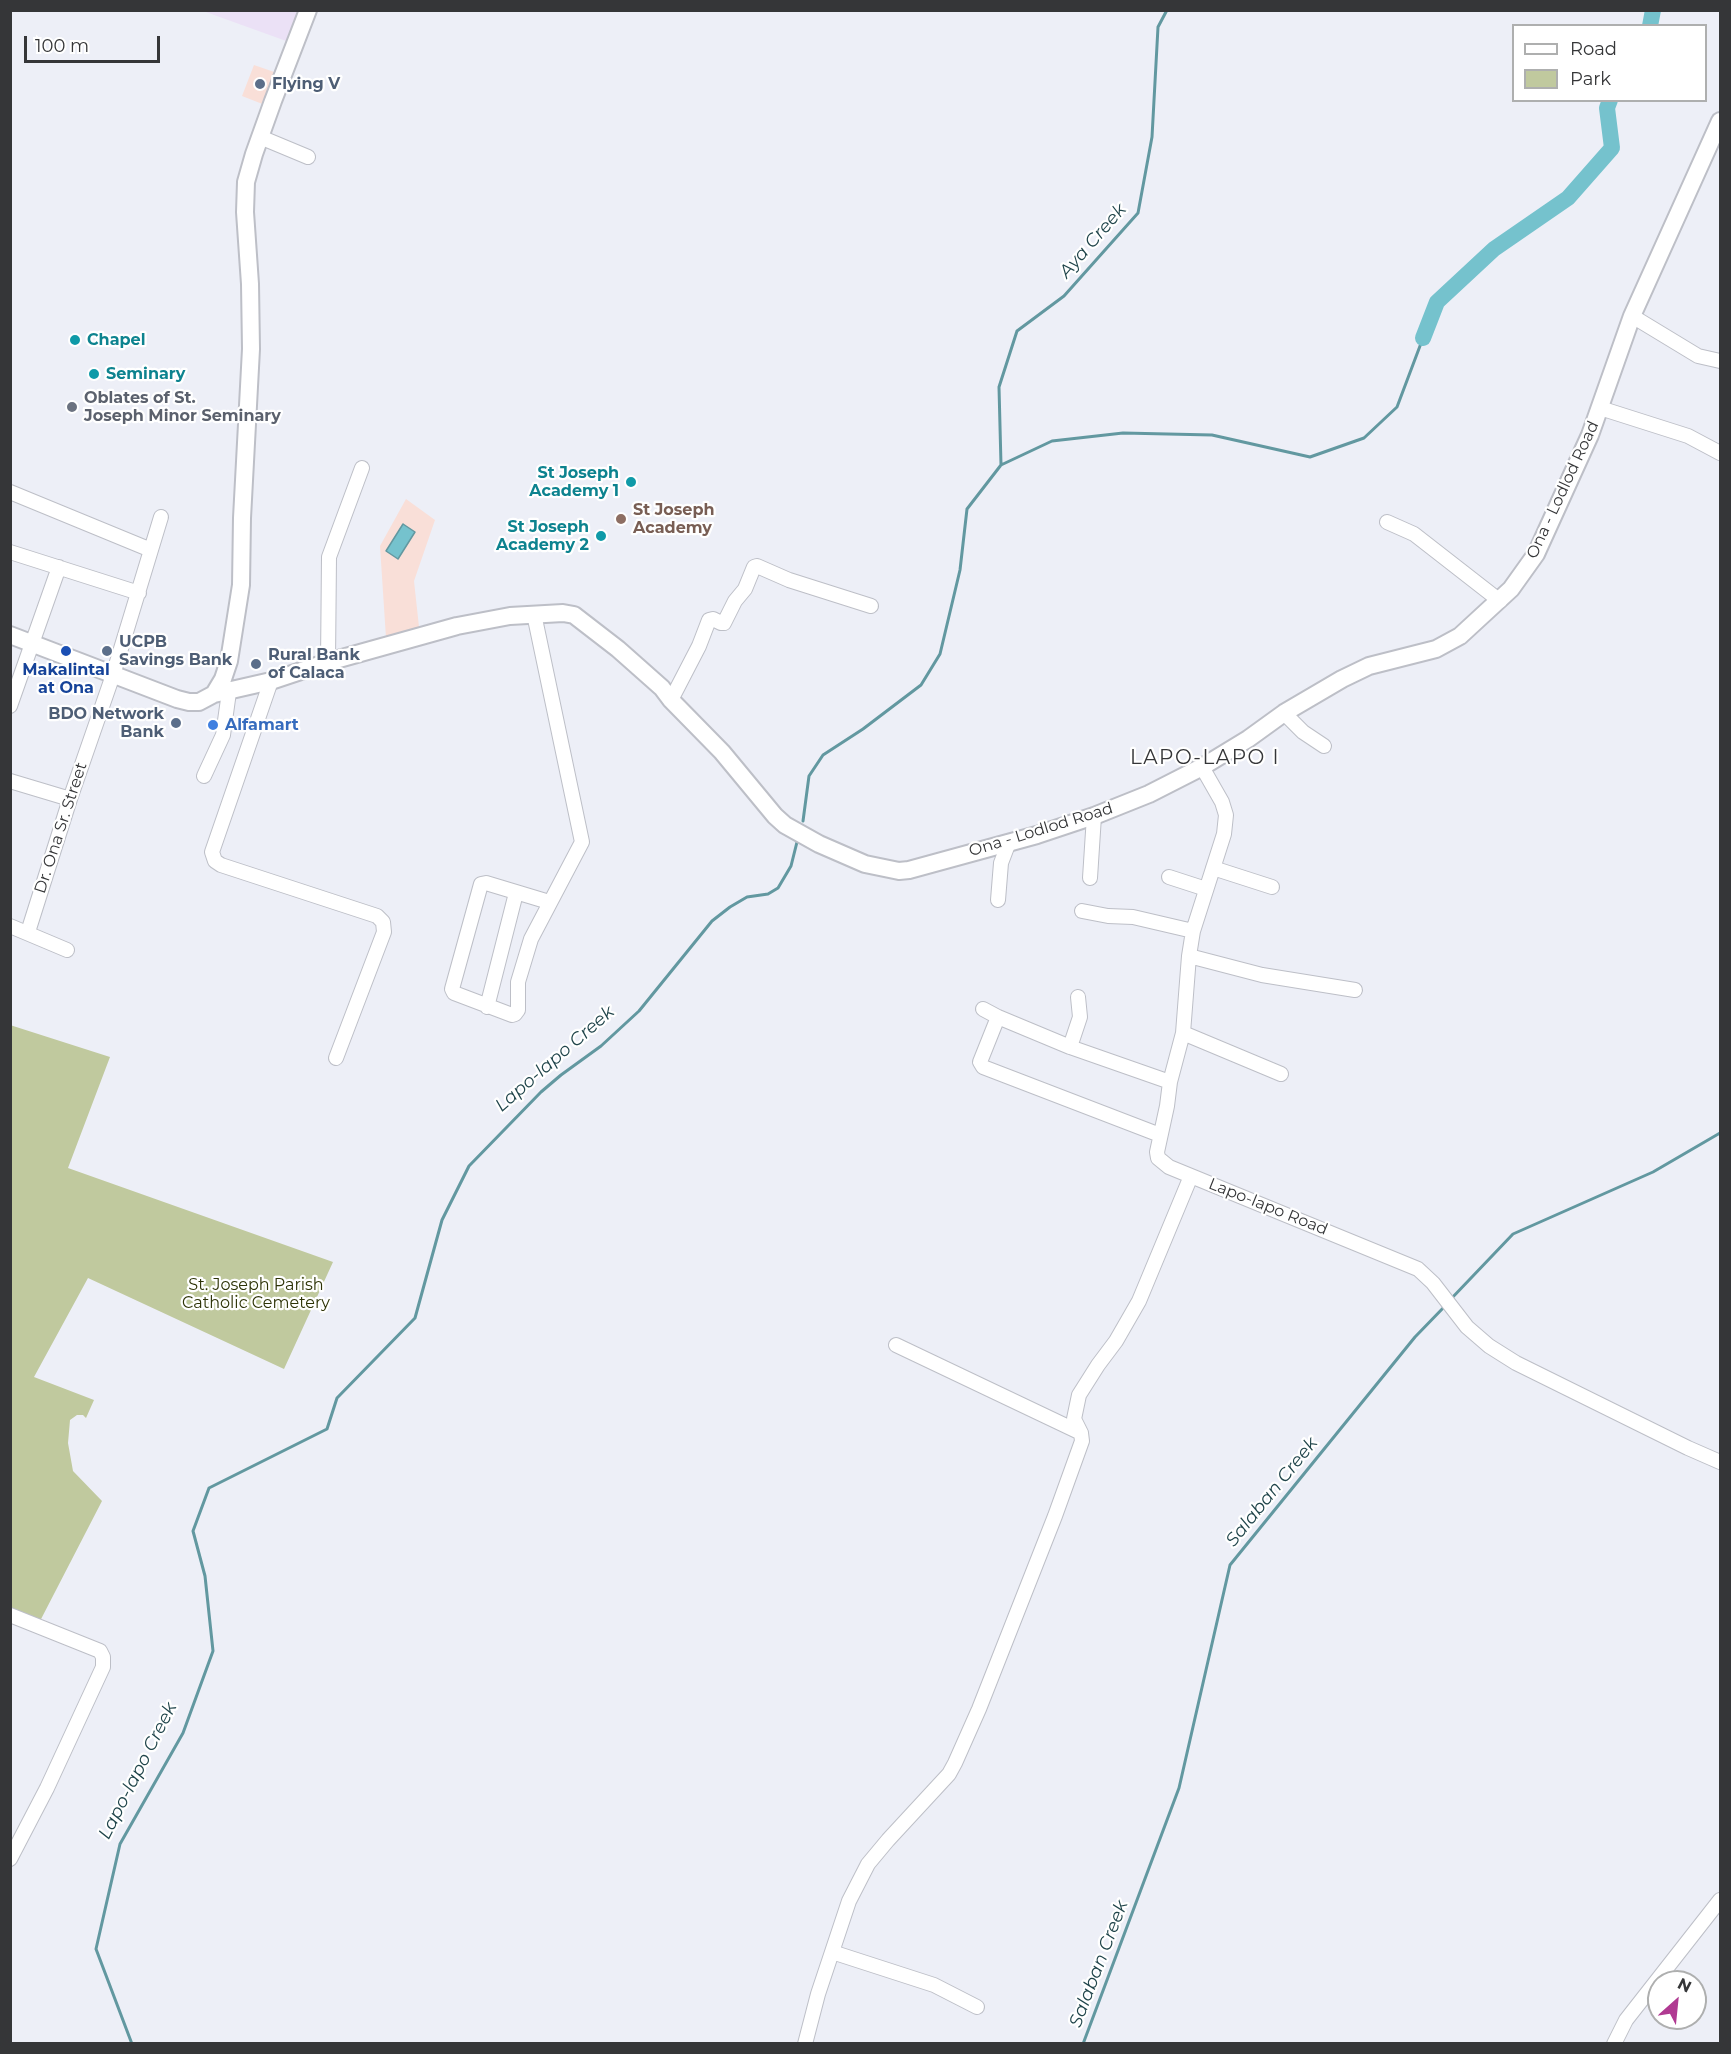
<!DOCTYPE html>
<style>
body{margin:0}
#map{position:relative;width:1731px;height:2054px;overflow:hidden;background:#edeff7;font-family:Montserrat,sans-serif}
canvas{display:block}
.frame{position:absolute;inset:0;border:12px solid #353638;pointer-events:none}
.legend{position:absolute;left:1512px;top:24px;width:195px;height:78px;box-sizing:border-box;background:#fff;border:2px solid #aeafaf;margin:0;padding:8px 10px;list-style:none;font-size:18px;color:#353638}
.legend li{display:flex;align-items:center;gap:12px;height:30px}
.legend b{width:30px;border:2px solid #aeafaf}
.north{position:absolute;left:1647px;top:1970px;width:60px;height:60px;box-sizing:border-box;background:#fff;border:2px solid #aeafaf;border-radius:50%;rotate:27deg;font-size:16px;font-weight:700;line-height:24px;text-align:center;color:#353638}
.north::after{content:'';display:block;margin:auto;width:21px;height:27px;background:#b03a92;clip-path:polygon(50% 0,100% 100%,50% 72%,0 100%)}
.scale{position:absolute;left:24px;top:36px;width:136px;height:27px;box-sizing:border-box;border:3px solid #353638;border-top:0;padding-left:8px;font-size:18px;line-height:21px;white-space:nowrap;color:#353638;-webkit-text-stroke:4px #fff;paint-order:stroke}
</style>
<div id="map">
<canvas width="1731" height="2054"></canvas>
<div class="frame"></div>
<ul class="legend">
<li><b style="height:8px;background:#fff"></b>Road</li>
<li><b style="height:16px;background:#c0c99e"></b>Park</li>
</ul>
<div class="north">N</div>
<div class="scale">100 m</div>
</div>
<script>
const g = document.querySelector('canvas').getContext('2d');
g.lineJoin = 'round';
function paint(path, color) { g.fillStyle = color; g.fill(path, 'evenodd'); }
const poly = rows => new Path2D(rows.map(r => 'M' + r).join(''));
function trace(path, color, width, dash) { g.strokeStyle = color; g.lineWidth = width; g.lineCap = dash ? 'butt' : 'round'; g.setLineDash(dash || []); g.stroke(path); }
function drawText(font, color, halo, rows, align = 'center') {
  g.font = font + ' Montserrat,sans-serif'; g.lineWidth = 4.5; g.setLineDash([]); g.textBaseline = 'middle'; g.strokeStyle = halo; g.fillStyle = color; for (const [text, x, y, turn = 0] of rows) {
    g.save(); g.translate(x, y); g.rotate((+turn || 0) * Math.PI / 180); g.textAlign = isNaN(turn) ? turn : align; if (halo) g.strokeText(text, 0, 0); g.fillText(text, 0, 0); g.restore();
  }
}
paint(poly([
 [254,65,277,73,265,105,242,96],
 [406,499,435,520,414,581,419,627,386,638,380,546]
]), '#f9dfd8');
paint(poly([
 [203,11,300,11,289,42]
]), '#ebe1f6');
paint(poly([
 [10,1025,110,1057,68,1168,333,1262,284,1369,88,1278,34,1377,94,1400,86,1418,83,1415,77,1415,70,1420,68,1443,73,1471,102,1501,39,1623,10,1612]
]), '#c0c99e');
const water = poly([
 [403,524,415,532,398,559,386,551,403,524]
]);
paint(water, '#75c2cd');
trace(water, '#6298a0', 1.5);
trace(poly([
 [1001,465,999,387,1017,331,1064,296,1138,213,1152,137,1158,27,1167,10],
 [803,821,809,776,823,755,863,729,921,685,940,654,960,570,967,509,1001,465,1052,441,1123,433,1212,435,1310,457,1364,438,1397,407,1423,338],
 [1450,1300,1513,1234,1653,1172,1720,1133],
 [132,2044,96,1949,120,1844,183,1733,213,1651,205,1576,193,1531,209,1488,327,1429,337,1398,415,1318,442,1220,469,1166,541,1092,561,1075,601,1046,639,1011,712,921,730,907,747,897,768,894,778,888,791,866,797,842],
 [1083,2044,1179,1788,1230,1565,1415,1337,1446,1305]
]), '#6298a0', 3);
trace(poly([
 [1650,26,1653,10],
 [1423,338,1437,302,1494,249,1568,198,1612,148,1607,108,1610,100]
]), '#75c2cd', 16);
const minor = poly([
 [260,137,308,157],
 [1632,316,1698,356,1720,361],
 [1600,408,1688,436,1720,453],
 [10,492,151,550],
 [1387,522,1414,534,1500,601],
 [10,552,139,593],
 [534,614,582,842,531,939,518,982,518,1010,515,1014,512,1015,454,993,452,989,481,884,486,883,549,902],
 [328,662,329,557,362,468],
 [271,681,212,852,215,861,221,865,377,916,383,922,384,932,336,1058],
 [671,700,699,646,709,620,713,619,721,623,724,623,735,601,745,589,754,567,757,566,789,580,871,606],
 [10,706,59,567],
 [1284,713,1303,732,1324,746],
 [1202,767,1222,802,1226,815,1224,834,1193,931,1189,956,1183,1033,1170,1082,1167,1106,1157,1152,1158,1158,1169,1167,1191,1176,1418,1269,1433,1283,1467,1327,1489,1346,1516,1363,1688,1448,1720,1462],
 [204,776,223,735,229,692],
 [10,781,70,799],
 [1213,868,1272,887],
 [1169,877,1206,889],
 [1090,878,1094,816],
 [998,900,1001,863,1009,842],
 [1082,911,1108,916,1133,917,1193,931],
 [10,926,67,950],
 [28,932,70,799,113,675,161,517],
 [1189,956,1262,975,1355,990],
 [487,1007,516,893],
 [983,1009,998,1017],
 [1183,1033,1281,1074],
 [1070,1047,1080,1017,1078,997],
 [1160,1135,983,1067,980,1062,998,1017,1070,1047,1170,1082],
 [896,1345,1081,1433],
 [10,1615,100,1651,103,1657,103,1667,47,1788,10,1859],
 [832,1952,934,1985,977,2007],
 [805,2044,818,1994,849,1901,868,1864,888,1840,949,1774,955,1763,979,1709,1055,1516,1082,1441,1081,1433,1074,1419,1079,1395,1098,1365,1116,1341,1139,1301,1191,1176],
 [1614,2044,1626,2020,1720,1900]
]);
const major = poly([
 [10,635,177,699,189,702,199,702,214,694,271,681,328,662,457,626,510,616,563,613,574,615,618,649,662,688,671,700,722,752,775,816,785,825,819,844,865,864,899,871,909,870,1037,835,1094,816,1149,794,1202,767,1248,739,1284,713,1342,679,1369,666,1436,649,1460,636,1511,589,1536,554,1590,435,1632,316,1720,121],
 [214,694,223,679,229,661,241,585,242,518,251,349,250,284,245,212,246,182,254,154,273,101,308,10]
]);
trace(minor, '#bdbfc7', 16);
trace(major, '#bdbfc7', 20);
trace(minor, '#fff', 14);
trace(major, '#fff', 16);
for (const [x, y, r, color] of [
 [260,84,6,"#5c6f8a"],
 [75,340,6,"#0f9aa8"],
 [94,374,6,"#0f9aa8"],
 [72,407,6,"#6b7280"],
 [631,482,6,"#0f9aa8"],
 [621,519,6,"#8d6e63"],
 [601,536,6,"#0f9aa8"],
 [66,651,6,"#1a4fb4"],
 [107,651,6,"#5c6f8a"],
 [256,664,6,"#5c6f8a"],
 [176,723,6,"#5c6f8a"],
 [213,725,6,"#3f7fe0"]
]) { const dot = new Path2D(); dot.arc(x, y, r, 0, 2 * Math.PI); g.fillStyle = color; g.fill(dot); trace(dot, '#fff', 2); }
drawText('bold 16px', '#4e5e75', '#fff', [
 ["Flying V",272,84],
 ["UCPB",119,642],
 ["Savings Bank",119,660],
 ["Rural Bank",268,655],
 ["of Calaca",268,673],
 ["BDO Network",164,714,"right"],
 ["Bank",164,732,"right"]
], 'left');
drawText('bold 16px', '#0d838f', '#fff', [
 ["Chapel",87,340],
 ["Seminary",106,374],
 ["St Joseph",619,473,"right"],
 ["Academy 1",619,491,"right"],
 ["St Joseph",589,527,"right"],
 ["Academy 2",589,545,"right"]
], 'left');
drawText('bold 16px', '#5b616d', '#fff', [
 ["Oblates of St.",84,398],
 ["Joseph Minor Seminary",84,416]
], 'left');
drawText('16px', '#353638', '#fff', [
 ["Ona - Lodlod Road",1563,490,-65],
 ["Dr. Ona Sr. Street",61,828,-72],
 ["Ona - Lodlod Road",1041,830,-17],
 ["Lapo-lapo Road",1268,1207,22]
]);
drawText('bold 16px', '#785e54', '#fff', [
 ["St Joseph",633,510],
 ["Academy",633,528]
], 'left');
drawText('bold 16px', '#164399', '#fff', [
 ["Makalintal",66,670],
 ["at Ona",66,688]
]);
drawText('bold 16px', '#366cbe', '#fff', [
 ["Alfamart",225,725]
], 'left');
drawText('16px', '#2d3306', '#fff', [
 ["St. Joseph Parish",256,1285],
 ["Catholic Cemetery",256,1303]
]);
drawText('italic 18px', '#1f444a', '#fff', [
 ["Aya Creek",1093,241,-49],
 ["Lapo-lapo Creek",555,1059,-41],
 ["Salaban Creek",1272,1492,-51],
 ["Lapo-lapo Creek",138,1771,-63],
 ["Salaban Creek",1099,1964,-69]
]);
g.letterSpacing = '1.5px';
drawText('20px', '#353638', '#fff', [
 ["LAPO-LAPO I",1205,758]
]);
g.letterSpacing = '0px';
</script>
